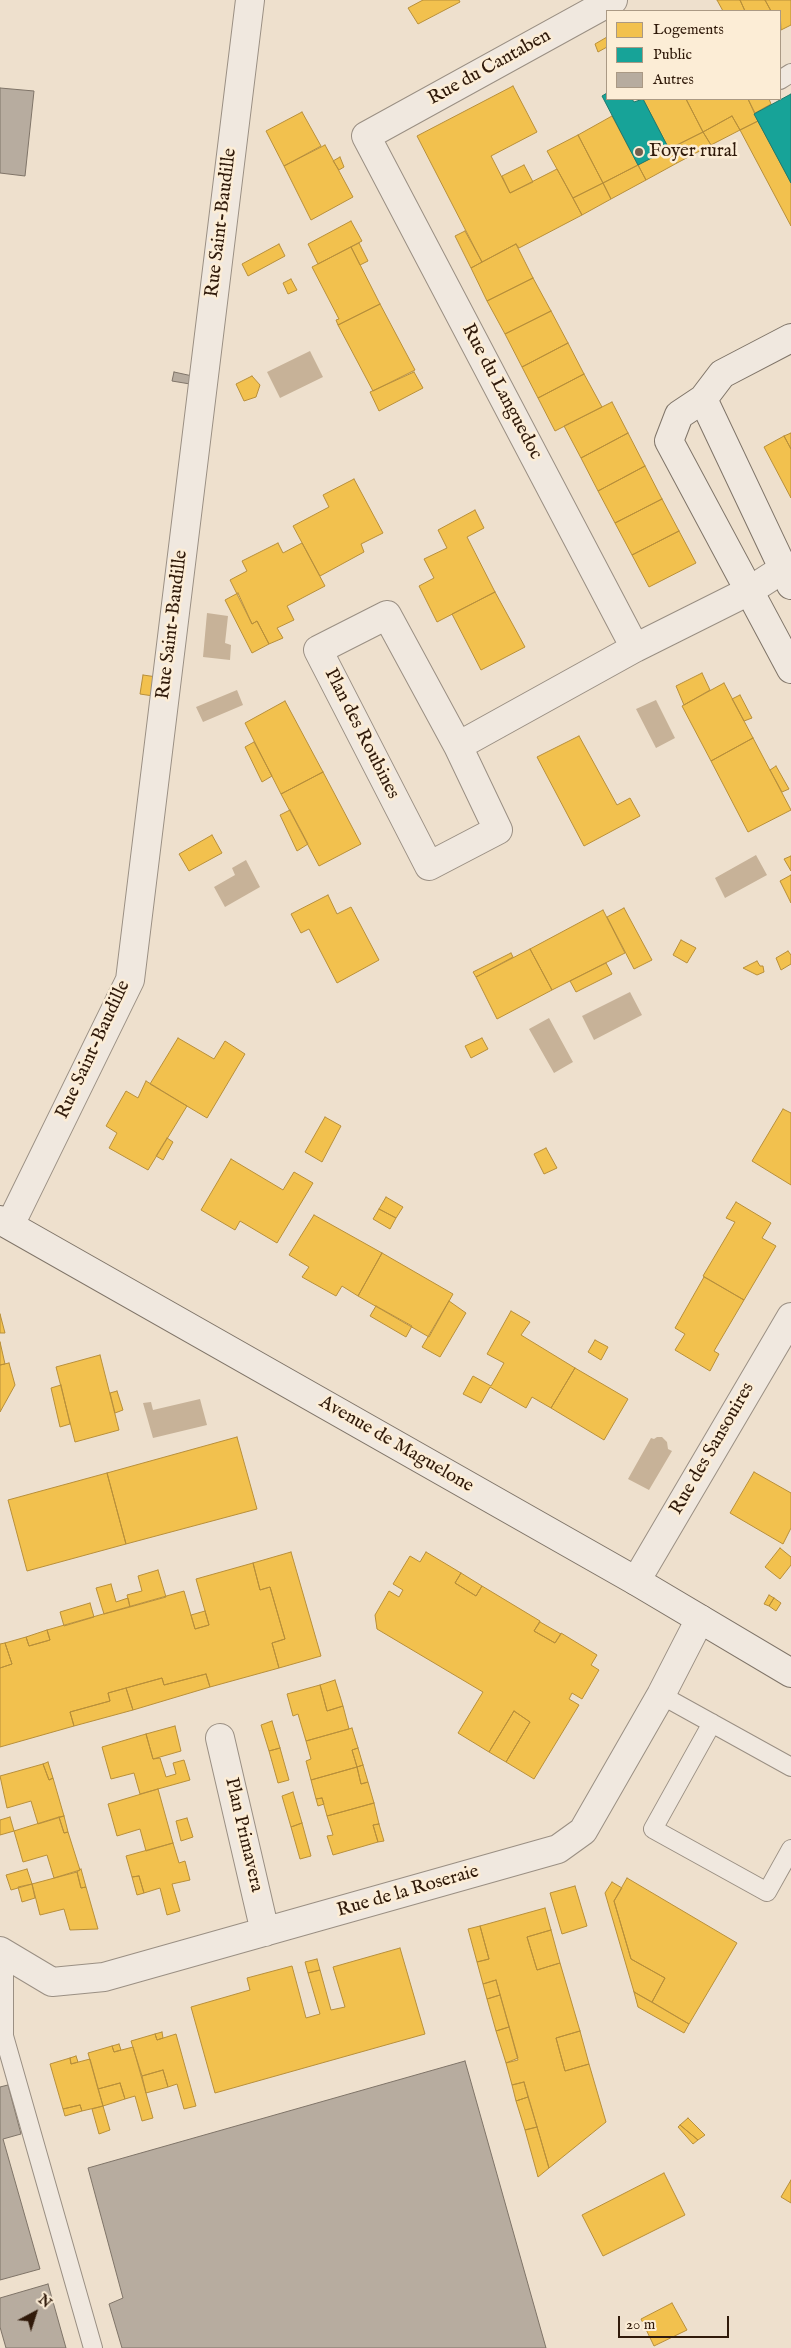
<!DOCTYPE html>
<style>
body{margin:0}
#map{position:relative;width:791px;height:2348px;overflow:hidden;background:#eee0cd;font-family:"IM FELL English",serif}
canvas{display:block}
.legend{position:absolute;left:606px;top:10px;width:175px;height:90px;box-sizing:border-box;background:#fcedd6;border:1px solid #aa9984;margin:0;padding:6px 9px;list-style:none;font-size:15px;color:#301a0a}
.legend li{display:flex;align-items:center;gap:10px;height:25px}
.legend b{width:25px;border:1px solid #aa9984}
.north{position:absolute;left:10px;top:2288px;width:50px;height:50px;-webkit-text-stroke:4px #fcedd6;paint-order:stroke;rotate:40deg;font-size:14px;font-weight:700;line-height:20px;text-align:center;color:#301a0a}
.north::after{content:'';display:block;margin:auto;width:18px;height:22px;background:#301a0a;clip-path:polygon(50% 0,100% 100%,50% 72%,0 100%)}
.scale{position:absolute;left:618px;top:2316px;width:111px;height:22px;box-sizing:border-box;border:2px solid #301a0a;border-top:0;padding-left:6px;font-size:15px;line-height:18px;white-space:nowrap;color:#301a0a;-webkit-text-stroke:4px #fcedd6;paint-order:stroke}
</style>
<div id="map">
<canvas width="791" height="2348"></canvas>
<ul class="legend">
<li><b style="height:14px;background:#f2c14e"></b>Logements</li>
<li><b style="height:14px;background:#17a398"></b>Public</li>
<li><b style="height:14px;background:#b7ac9f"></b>Autres</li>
</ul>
<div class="north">N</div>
<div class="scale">20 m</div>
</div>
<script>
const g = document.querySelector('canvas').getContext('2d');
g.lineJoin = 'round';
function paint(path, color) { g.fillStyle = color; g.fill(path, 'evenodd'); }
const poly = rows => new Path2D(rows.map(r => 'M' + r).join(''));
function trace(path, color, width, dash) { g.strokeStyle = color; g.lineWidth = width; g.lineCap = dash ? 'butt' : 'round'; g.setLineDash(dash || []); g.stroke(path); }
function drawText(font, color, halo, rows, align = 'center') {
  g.font = font + ' "IM FELL English",serif'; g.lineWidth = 5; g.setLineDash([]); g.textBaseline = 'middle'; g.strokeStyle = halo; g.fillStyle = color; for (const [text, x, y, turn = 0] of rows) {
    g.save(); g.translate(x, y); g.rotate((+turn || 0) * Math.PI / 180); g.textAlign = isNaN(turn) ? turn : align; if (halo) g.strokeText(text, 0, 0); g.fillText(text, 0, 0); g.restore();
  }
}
paint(poly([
 [310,351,323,377,280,398,267,372],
 [207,613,228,616,225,643,231,645,230,660,203,657],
 [237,690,243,705,203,722,196,707],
 [656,700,675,738,656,748,636,709],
 [756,855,767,875,725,898,715,878],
 [246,860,260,887,225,907,214,887,235,875,232,868],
 [630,992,642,1015,594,1040,582,1016],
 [549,1018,573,1062,554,1073,529,1029],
 [200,1399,207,1425,153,1438,143,1403,151,1402,153,1410],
 [657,1437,662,1437,667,1442,668,1449,672,1451,649,1490,628,1479,651,1438,654,1439]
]), '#c7b298');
const homes = poly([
 [423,0,459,0,460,2,418,24,408,8,423,0],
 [717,0,740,0,745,11,723,11,717,0],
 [740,0,765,0,771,11,745,11,740,0],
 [765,0,791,0,791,25,781,30,780,11,771,11,765,0],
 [607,37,607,47,598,52,595,44,607,37],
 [513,86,537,132,491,156,510,193,557,169,582,215,519,248,516,244,482,262,417,136,513,86],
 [643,99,686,99,703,132,669,149,643,99],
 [686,99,748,99,758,121,740,130,732,116,703,132,686,99],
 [748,99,769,99,771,104,755,113,748,99],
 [302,112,321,146,284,166,266,131,302,112],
 [612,116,638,165,603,183,578,135,612,116],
 [732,116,740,130,711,145,703,132,732,116],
 [758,121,791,183,791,226,740,130,758,121],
 [703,132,711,145,677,163,669,149,703,132],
 [578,135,603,183,573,198,547,151,578,135],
 [325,145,353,197,311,220,284,166,325,145],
 [669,149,677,163,646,180,638,165,669,149],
 [340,157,344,167,339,170,333,161,340,157],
 [524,165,533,182,510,193,502,176,524,165],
 [638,165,646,180,611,199,603,183,638,165],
 [603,183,611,199,582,215,573,198,603,183],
 [351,221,362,241,318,264,308,244,351,221],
 [465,231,482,262,471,268,455,236,465,231],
 [359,243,368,261,360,265,351,247,359,243],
 [279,244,285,256,248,276,242,264,279,244],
 [516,244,533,278,487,301,471,268,516,244],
 [351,247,380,304,338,325,336,320,339,319,312,267,351,247],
 [533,278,551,311,505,334,487,301,533,278],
 [291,279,297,290,288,294,283,283,291,279],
 [380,304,415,370,373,391,338,325,380,304],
 [551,311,568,343,522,367,505,334,551,311],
 [568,343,584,374,538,398,522,367,568,343],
 [414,372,423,388,379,411,370,392,414,372],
 [584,374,602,407,555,431,538,398,584,374],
 [252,376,260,385,256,397,244,401,236,384,252,376],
 [612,402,628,433,581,458,564,426,612,402],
 [628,433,645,466,598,491,581,458,628,433],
 [791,433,791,449,784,436,791,433],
 [784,436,791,449,791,498,764,447,784,436],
 [645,466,662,499,615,523,598,491,645,466],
 [354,479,383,533,361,544,364,552,320,576,293,526,329,507,323,495,354,479],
 [662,499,679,531,632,555,615,523,662,499],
 [475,510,484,528,467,537,495,592,437,622,419,586,434,578,424,559,447,548,438,530,475,510],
 [679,531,696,563,649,587,632,555,679,531],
 [278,543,283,553,302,543,325,586,287,606,294,620,277,628,283,638,269,644,257,621,252,624,230,580,247,571,242,561,278,543],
 [495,592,525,647,481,670,452,614,495,592],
 [238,593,252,624,257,621,269,644,252,653,225,600,238,593],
 [702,673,710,690,684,705,676,686,702,673],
 [143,675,157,677,153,696,140,694,143,675],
 [724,683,753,738,711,761,682,706,724,683],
 [740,695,752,718,744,721,732,699,740,695],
 [285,701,323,772,281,794,245,723,285,701],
 [579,736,617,805,630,798,640,816,584,846,537,757,579,736],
 [753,738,791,810,748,832,711,761,753,738],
 [254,742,272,776,262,782,245,747,254,742],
 [776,766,789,789,782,792,770,770,776,766],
 [323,772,361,844,319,866,281,794,323,772],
 [290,810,308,844,297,851,280,815,290,810],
 [212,835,222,853,189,871,179,854,212,835],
 [791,856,791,871,784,859,791,856],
 [791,875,791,903,780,881,791,875],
 [328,895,337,914,351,907,379,960,337,983,309,929,301,933,291,914,328,895],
 [624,908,652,960,634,969,607,917,624,908],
 [603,910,625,953,552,990,530,949,603,910],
 [681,940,696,948,687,963,673,955,681,940],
 [530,949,552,990,497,1019,476,977,530,949],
 [788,951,791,955,791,964,781,970,776,958,788,951],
 [511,953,513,957,476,977,473,972,511,953],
 [757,961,760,966,763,966,764,972,757,975,743,968,757,961],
 [606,963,612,974,576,992,570,981,606,963],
 [178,1038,214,1059,225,1041,245,1054,207,1118,150,1084,178,1038],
 [482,1038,488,1049,471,1058,465,1046,482,1038],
 [146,1081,187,1106,148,1170,109,1148,117,1133,106,1126,126,1091,138,1098,146,1081],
 [783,1109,791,1113,791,1185,752,1161,783,1109],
 [325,1117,341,1126,322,1162,305,1152,325,1117],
 [167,1138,173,1142,163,1160,156,1156,167,1138],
 [546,1148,557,1168,544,1174,534,1154,546,1148],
 [231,1159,283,1190,294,1172,313,1183,277,1243,240,1221,235,1230,201,1210,231,1159],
 [386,1197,403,1207,396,1218,379,1209,386,1197],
 [736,1202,771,1223,762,1238,776,1246,744,1300,703,1276,735,1222,726,1218,736,1202],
 [379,1209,396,1218,390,1229,373,1219,379,1209],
 [314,1215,382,1253,358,1296,342,1286,336,1296,302,1277,309,1267,289,1255,314,1215],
 [382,1253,453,1294,429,1337,358,1296,382,1253],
 [704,1277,744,1300,714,1351,719,1354,710,1371,675,1350,685,1334,675,1328,704,1277],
 [449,1301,466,1313,440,1357,422,1347,449,1301],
 [376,1306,412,1326,406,1337,370,1316,376,1306],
 [511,1311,530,1322,521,1335,575,1368,551,1408,532,1397,526,1408,490,1387,481,1403,463,1394,473,1376,491,1386,504,1363,487,1354,511,1311],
 [0,1314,5,1333,0,1333,0,1314],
 [595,1340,608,1347,601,1360,588,1352,595,1340],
 [0,1342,5,1364,0,1365,0,1342],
 [100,1355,119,1430,75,1442,56,1367,100,1355],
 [9,1363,15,1385,0,1412,0,1365,9,1363],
 [575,1368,628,1399,604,1440,551,1408,575,1368],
 [61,1385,70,1424,60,1427,51,1388,61,1385],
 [117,1391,123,1410,115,1413,110,1393,117,1391],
 [237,1437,257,1509,126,1544,107,1473,237,1437],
 [754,1472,791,1493,791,1528,783,1544,730,1513,754,1472],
 [107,1473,126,1544,27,1571,8,1500,107,1473],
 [780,1548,791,1557,791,1565,780,1579,765,1567,780,1548],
 [291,1552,321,1656,279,1668,272,1643,285,1639,270,1587,260,1590,253,1563,291,1552],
 [426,1552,461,1573,455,1583,476,1596,482,1586,540,1621,534,1631,555,1643,561,1633,597,1655,591,1665,599,1670,582,1699,572,1693,569,1699,579,1705,534,1779,506,1762,530,1722,514,1711,489,1752,458,1733,483,1692,377,1629,375,1615,389,1591,399,1597,403,1590,393,1584,410,1556,420,1562,426,1552],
 [253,1563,260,1590,270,1587,285,1639,272,1643,279,1668,210,1687,206,1674,164,1685,162,1678,108,1693,110,1701,70,1712,74,1726,0,1747,0,1668,12,1664,5,1643,26,1637,29,1646,50,1640,47,1630,184,1591,195,1629,209,1625,196,1579,253,1563],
 [158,1570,166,1597,130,1607,127,1595,142,1591,138,1576,158,1570],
 [461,1573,482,1586,476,1596,455,1583,461,1573],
 [111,1584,116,1602,128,1598,130,1607,104,1614,96,1588,111,1584],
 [769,1595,774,1598,769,1606,764,1604,769,1595],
 [774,1598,781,1603,776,1611,769,1606,774,1598],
 [90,1603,94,1617,64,1626,60,1612,90,1603],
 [205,1611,209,1625,195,1629,191,1615,205,1611],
 [540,1622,561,1634,555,1643,534,1631,540,1622],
 [47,1630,50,1640,29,1646,26,1637,47,1630],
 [5,1643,12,1664,0,1668,0,1644,5,1643],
 [206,1674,210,1687,133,1710,126,1688,162,1678,164,1685,206,1674],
 [335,1680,343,1706,327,1711,320,1685,335,1680],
 [320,1685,327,1711,343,1706,349,1729,306,1741,298,1714,293,1716,287,1694,320,1685],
 [126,1688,133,1710,74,1726,70,1712,110,1701,108,1693,126,1688],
 [514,1711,530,1722,506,1762,489,1752,514,1711],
 [272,1721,280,1748,269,1751,261,1725,272,1721],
 [175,1726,181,1751,153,1759,146,1734,175,1726],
 [352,1728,358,1748,352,1750,357,1767,311,1780,306,1761,311,1759,306,1741,352,1728],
 [146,1734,153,1759,160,1758,166,1777,176,1774,173,1763,184,1760,190,1780,140,1794,134,1773,111,1779,102,1747,146,1734],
 [280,1748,289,1780,278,1783,269,1751,280,1748],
 [358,1748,363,1765,357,1767,352,1750,358,1748],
 [48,1762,53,1778,49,1780,43,1764,48,1762],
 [43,1764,49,1780,53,1778,64,1816,38,1824,31,1801,7,1808,0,1776,43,1764],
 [363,1765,368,1782,361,1784,357,1767,363,1765],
 [357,1767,361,1784,368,1782,374,1803,327,1816,322,1798,316,1799,311,1780,357,1767],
 [158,1789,173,1843,146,1851,140,1829,117,1836,108,1804,158,1789],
 [293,1792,302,1823,291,1827,282,1796,293,1792],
 [322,1798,324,1804,318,1806,316,1799,322,1798],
 [374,1803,379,1824,373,1825,378,1842,333,1855,327,1836,333,1835,327,1816,374,1803],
 [64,1816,68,1832,64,1833,59,1817,64,1816],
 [10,1817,14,1831,0,1835,0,1820,10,1817],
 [59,1817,64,1833,68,1832,80,1870,54,1878,47,1855,23,1862,14,1831,59,1817],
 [187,1818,193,1837,181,1841,176,1821,187,1818],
 [302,1823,311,1856,300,1859,291,1827,302,1823],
 [379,1824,384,1841,378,1842,373,1825,379,1824],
 [173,1843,179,1863,185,1861,190,1880,172,1884,180,1911,167,1915,160,1888,144,1893,139,1876,132,1877,126,1856,173,1843],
 [27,1869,32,1884,11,1890,6,1875,27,1869],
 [81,1869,86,1887,81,1888,77,1872,81,1869],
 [77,1872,81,1888,86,1887,98,1929,70,1930,64,1909,40,1915,32,1884,77,1872],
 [139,1876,144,1893,137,1895,132,1877,139,1876],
 [627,1878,737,1943,689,2024,652,2002,665,1978,631,1959,614,1901,627,1878],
 [612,1882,622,1888,614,1901,631,1959,665,1978,652,2002,634,1992,605,1893,612,1882],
 [32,1884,35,1898,22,1902,18,1887,32,1884],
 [575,1886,587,1926,562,1934,550,1893,575,1886],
 [545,1908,551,1930,527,1937,537,1970,560,1963,580,2031,556,2038,565,2071,589,2064,606,2122,549,2168,524,2082,512,2085,506,2063,518,2058,496,1980,483,1984,477,1962,489,1959,480,1926,545,1908],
 [480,1926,489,1959,477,1962,468,1929,480,1926],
 [551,1930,560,1963,537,1970,527,1937,551,1930],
 [400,1948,425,2034,215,2093,191,2007,250,1990,247,1978,292,1966,306,2018,320,2014,308,1973,320,1970,331,2010,345,2007,333,1967,400,1948],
 [317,1959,320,1970,308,1973,305,1962,317,1959],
 [496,1980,500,1995,487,1999,483,1984,496,1980],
 [634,1992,689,2024,684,2033,638,2007,634,1992],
 [500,1995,509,2027,496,2031,487,1999,500,1995],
 [509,2027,518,2060,506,2063,496,2031,509,2027],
 [580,2031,589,2064,565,2071,556,2038,580,2031],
 [162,2032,163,2038,157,2040,155,2034,162,2032],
 [155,2034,157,2040,176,2034,196,2106,184,2109,177,2084,168,2087,163,2070,142,2076,131,2041,155,2034],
 [119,2044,121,2050,114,2052,112,2046,119,2044],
 [112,2046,114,2052,133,2047,153,2118,142,2121,135,2096,125,2099,120,2083,98,2089,88,2053,112,2046],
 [76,2056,78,2062,71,2064,70,2058,76,2056],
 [70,2058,71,2064,90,2059,103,2106,82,2111,80,2105,63,2109,50,2064,70,2058],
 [163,2070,168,2087,146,2093,142,2076,163,2070],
 [524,2082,528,2097,516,2101,512,2085,524,2082],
 [120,2083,125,2099,103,2106,98,2089,120,2083],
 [528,2097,537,2127,525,2130,516,2101,528,2097],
 [80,2105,82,2111,65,2116,63,2109,80,2105],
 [103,2106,110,2130,99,2134,92,2109,103,2106],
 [688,2118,705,2135,698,2140,680,2125,688,2118],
 [680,2125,698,2140,693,2144,678,2127,680,2125],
 [537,2127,549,2168,538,2177,525,2130,537,2127],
 [664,2173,685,2215,603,2256,582,2215,664,2173],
 [791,2180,791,2203,781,2197,791,2180],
 [672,2303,687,2330,654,2346,641,2319,672,2303]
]);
paint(homes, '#f2c14e');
trace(homes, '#b88f3a', 1);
const public = poly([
 [607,93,607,99,632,99,634,102,643,99,669,149,638,165,602,96,607,93],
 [791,94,791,183,754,114,791,94]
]);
paint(public, '#17a398');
trace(public, '#1e7a6d', 1);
const building = poly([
 [0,88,34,91,25,176,0,173,0,88],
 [174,372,197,377,196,385,172,381,174,372],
 [465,2061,546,2348,122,2348,109,2304,123,2298,88,2168,465,2061],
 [8,2085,21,2134,3,2139,40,2269,0,2280,0,2087,8,2085],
 [48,2284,66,2348,6,2348,0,2327,0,2298,48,2284]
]);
paint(building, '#b7ac9f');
trace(building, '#7f7468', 1);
const lane = poly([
 [780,80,791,73],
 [661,1695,791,1767],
 [712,1723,653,1829,767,1892,791,1849],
 [4,1956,4,2036,93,2348]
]);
const street = poly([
 [613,0,366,136,635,648],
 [387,615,458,746,498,830,429,866,318,650,387,615],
 [458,746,635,648,749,591,783,569],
 [10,1225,130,980,250,0],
 [636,1581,791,1317],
 [220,1738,265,1932],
 [0,1951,52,1982,104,1977,558,1849,583,1831,661,1695,700,1619]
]);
const secondary = poly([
 [791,338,722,374,703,399,679,415,669,441,791,669],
 [703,399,791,585],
 [0,1220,636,1581,791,1673]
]);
trace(lane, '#9a8f83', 20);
trace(street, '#9a8f83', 30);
trace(secondary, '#7f7468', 30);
trace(lane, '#f0e8df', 18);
trace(street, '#f0e8df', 28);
trace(secondary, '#f0e8df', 28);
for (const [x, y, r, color] of [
 [639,152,5,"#725f4e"]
]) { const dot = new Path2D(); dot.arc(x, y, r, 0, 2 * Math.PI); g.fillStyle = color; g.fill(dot); trace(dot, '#fcedd6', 2); }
drawText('19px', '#301a0a', '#fcedd6', [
 ["Rue du Cantaben",490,68,-29],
 ["Rue Saint-Baudille",222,223,-83],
 ["Rue du Languedoc",501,392,62],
 ["Rue Saint-Baudille",173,625,-83],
 ["Plan des Roubines",361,734,63],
 ["Rue Saint-Baudille",94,1050,-65],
 ["Avenue de Maguelone",396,1445,30],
 ["Rue des Sansouires",713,1449,-60],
 ["Plan Primavera",243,1835,77],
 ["Rue de la Roseraie",408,1892,-16]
]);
drawText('19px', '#301a0a', '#fcedd6', [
 ["Foyer rural",649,152]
], 'left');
</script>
